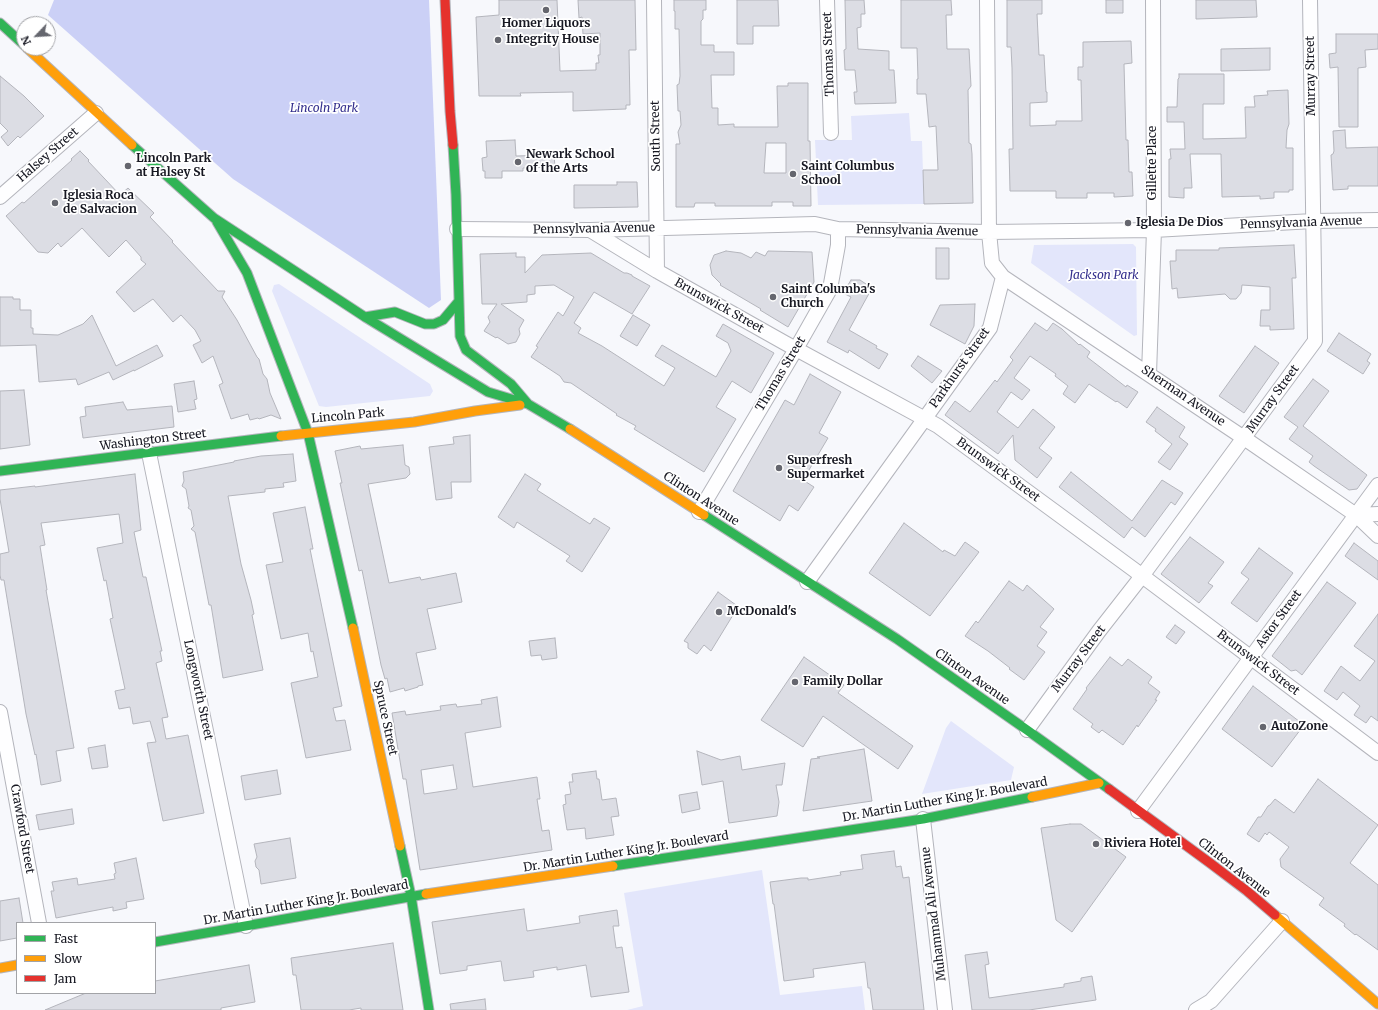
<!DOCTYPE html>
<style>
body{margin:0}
#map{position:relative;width:1378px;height:1010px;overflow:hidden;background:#f7f8fc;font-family:Merriweather,serif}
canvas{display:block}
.legend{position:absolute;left:16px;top:922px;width:140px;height:72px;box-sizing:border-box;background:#fff;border:1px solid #a2a3a7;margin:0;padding:5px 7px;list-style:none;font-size:12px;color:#171822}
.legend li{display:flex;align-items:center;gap:8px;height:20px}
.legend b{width:20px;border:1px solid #a2a3a7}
.north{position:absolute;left:16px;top:16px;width:40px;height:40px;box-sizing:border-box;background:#fff;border:1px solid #a2a3a7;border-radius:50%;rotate:245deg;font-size:11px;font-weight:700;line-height:16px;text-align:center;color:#171822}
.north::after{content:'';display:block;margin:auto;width:14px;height:18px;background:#65666e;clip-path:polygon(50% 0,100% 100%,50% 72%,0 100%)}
</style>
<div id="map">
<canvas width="1378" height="1010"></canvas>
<ul class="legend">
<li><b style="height:5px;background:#30b455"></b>Fast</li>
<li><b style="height:5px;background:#ff9f0a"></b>Slow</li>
<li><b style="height:5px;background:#e5322d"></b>Jam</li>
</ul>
<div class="north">N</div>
</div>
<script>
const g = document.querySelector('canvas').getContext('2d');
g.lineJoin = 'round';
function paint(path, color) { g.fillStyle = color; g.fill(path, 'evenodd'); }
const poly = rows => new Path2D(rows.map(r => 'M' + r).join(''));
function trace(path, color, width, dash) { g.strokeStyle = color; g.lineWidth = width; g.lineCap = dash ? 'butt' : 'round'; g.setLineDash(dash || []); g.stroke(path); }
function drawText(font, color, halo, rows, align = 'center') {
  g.font = font + ' Merriweather,serif'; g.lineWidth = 3.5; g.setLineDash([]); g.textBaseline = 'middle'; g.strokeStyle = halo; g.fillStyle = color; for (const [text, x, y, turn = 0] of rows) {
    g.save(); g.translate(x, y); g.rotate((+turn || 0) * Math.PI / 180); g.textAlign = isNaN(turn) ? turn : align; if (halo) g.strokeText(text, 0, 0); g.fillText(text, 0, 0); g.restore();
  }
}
paint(poly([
 [909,113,911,141,922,141,924,204,818,205,815,140,852,140,851,116],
 [1133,244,1136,247,1137,335,1134,336,1031,263,1034,245],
 [279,284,430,384,433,391,430,396,326,407,319,406,272,291,274,285],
 [951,721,1014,767,1011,780,922,794,946,728],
 [762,870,780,995,862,986,865,1010,627,1010,643,1006,624,893]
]), '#e3e6fb');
paint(poly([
 [54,0,429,0,441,300,429,308,233,179,48,15]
]), '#cbd0f6');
const building = poly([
 [499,0,557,0,560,71,596,70,596,63,599,63,598,55,600,55,600,33,583,34,582,17,579,18,578,0,635,0,636,50,629,50,630,105,626,105,626,109,573,111,573,92,520,93,521,96,479,96,476,17,499,15,499,0],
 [674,0,706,0,706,10,703,10,703,19,701,21,701,45,714,45,714,52,734,52,734,75,711,75,712,108,718,108,718,125,734,124,734,127,778,127,777,86,788,86,788,83,808,83,808,141,810,141,811,206,793,206,793,202,772,202,772,206,715,206,715,203,695,203,694,207,676,207,676,144,680,144,678,132,681,125,680,111,678,111,677,85,679,84,680,76,679,29,675,29,675,11,674,11,674,0],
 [766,143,786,143,786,173,764,173,766,143],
 [737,0,778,0,779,26,753,26,753,44,737,44,737,0],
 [845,0,864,0,865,14,861,14,861,27,857,28,858,49,889,51,889,70,894,70,896,103,855,104,854,92,857,92,855,70,845,70,844,50,846,49,845,0],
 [901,0,951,0,952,15,946,15,947,49,969,49,971,86,968,90,969,143,971,144,972,154,973,203,924,204,923,170,938,170,936,126,929,127,926,94,917,94,917,79,918,79,917,48,901,48,901,0],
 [1007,0,1042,0,1042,14,1037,14,1039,55,1044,55,1046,92,1047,92,1047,102,1030,103,1030,126,1056,125,1056,121,1082,121,1081,80,1078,80,1078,67,1083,67,1083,42,1131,41,1132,63,1124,64,1126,140,1128,140,1129,172,1132,172,1133,196,1114,197,1114,193,1087,193,1087,198,1056,198,1056,191,1010,191,1009,149,1013,149,1012,68,1011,47,1007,47,1007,0],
 [1106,0,1123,0,1123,13,1106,13,1106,0],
 [1196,0,1256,0,1257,17,1196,19,1196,0],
 [1336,34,1378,34,1378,49,1365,50,1366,67,1358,68,1358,127,1339,127,1338,67,1330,68,1329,54,1336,53,1336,34],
 [1270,48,1270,70,1221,71,1221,49,1270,48],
 [1179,74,1224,74,1224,104,1203,104,1203,139,1246,138,1245,107,1255,107,1254,96,1268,95,1267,91,1288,90,1289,124,1287,130,1286,148,1293,148,1293,190,1289,190,1289,192,1274,192,1274,198,1260,199,1260,196,1222,197,1221,154,1190,154,1192,188,1184,188,1184,198,1169,197,1169,159,1171,159,1170,149,1185,149,1184,122,1167,122,1167,107,1177,107,1178,79,1179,78,1179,74],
 [0,76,24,96,44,116,20,138,18,136,8,146,1,137,8,131,0,123,0,76],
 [1345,130,1346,148,1378,147,1378,186,1348,186,1348,189,1333,190,1331,155,1333,154,1334,151,1333,131,1345,130],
 [515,140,516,156,554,155,555,167,523,168,523,171,502,171,502,178,485,178,485,171,483,171,482,158,487,157,486,141,515,140],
 [80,151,89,160,88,161,120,195,128,188,154,213,150,217,173,241,172,242,218,291,225,291,222,297,237,320,257,357,259,359,263,374,267,379,270,393,281,419,271,415,259,419,258,418,250,420,248,414,231,419,219,385,223,383,213,356,202,363,193,345,201,341,195,330,181,315,173,322,153,299,134,312,116,292,146,264,141,260,141,257,126,240,109,257,82,228,61,247,58,243,48,253,38,252,6,216,22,202,24,203,72,160,71,159,80,151],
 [617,182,637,182,638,207,574,208,574,185,617,185,617,182],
 [1294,245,1296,278,1292,278,1294,329,1270,330,1270,326,1260,326,1261,310,1270,310,1270,287,1242,285,1241,293,1236,299,1230,299,1225,294,1178,298,1177,288,1172,289,1170,261,1176,261,1176,250,1219,250,1219,248,1294,245],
 [936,248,949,248,949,279,936,279,936,248],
 [726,251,741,253,751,258,756,252,765,256,768,251,812,252,814,282,788,327,760,310,761,309,720,285,721,284,712,275,710,265,714,255,726,251],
 [516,253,516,257,525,257,525,273,542,255,591,253,624,273,627,273,632,275,632,276,650,286,632,314,594,292,574,323,581,328,578,333,602,346,664,386,675,368,655,356,662,345,716,377,731,351,728,343,716,336,723,324,774,353,751,393,732,381,716,407,736,419,704,472,634,429,636,426,616,415,617,414,571,383,564,382,560,376,531,357,538,347,536,346,558,312,563,316,574,297,554,285,535,286,535,294,527,295,527,302,501,304,524,320,519,329,520,334,516,342,508,344,497,337,496,338,484,331,490,322,488,317,497,304,482,304,480,254,516,253],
 [851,280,860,280,872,288,849,330,877,346,876,348,888,354,879,369,849,350,848,353,827,342,851,297,843,293,851,280],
 [0,297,13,297,13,299,20,299,20,310,31,310,31,328,33,328,33,334,58,335,83,324,92,315,116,366,157,345,163,356,134,371,134,370,113,380,109,372,78,385,76,379,39,382,36,345,0,346,0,297],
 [975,304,974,326,965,344,930,325,940,305,975,304],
 [633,315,650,325,637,346,620,336,633,315],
 [1035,323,1047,331,1053,323,1062,329,1079,345,1080,344,1090,352,1087,357,1126,387,1127,385,1138,392,1127,408,1117,401,1116,402,1089,384,1075,403,1063,394,1068,386,1055,376,1056,374,1030,356,1014,378,1030,390,1022,400,1011,392,997,412,1018,428,1033,409,1055,427,1039,448,1052,458,1037,478,1015,460,1013,435,998,454,945,415,955,401,970,412,995,380,997,382,1013,360,1010,357,1035,323],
 [1339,333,1371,354,1367,361,1370,363,1363,374,1327,351,1339,333],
 [1255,346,1279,363,1244,413,1219,396,1255,346],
 [918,356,942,371,932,383,911,366,918,356],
 [810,374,841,392,819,433,828,438,803,480,814,487,798,511,789,505,780,521,733,491,785,400,794,405,810,374],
 [1313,379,1329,391,1303,426,1367,475,1357,489,1349,490,1314,466,1309,462,1313,456,1289,439,1298,427,1284,417,1313,379],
 [194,381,197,399,194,400,196,409,178,412,174,384,194,381],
 [24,390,30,445,0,449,0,391,24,390],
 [123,402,127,410,172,406,174,427,83,438,80,417,86,416,85,407,123,402],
 [1157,407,1185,427,1179,437,1188,444,1170,470,1158,462,1172,444,1155,431,1156,429,1146,422,1157,407],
 [470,435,471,482,451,482,452,498,436,500,429,447,454,444,453,437,470,435],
 [403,445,405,465,409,467,410,474,406,478,368,484,389,583,420,577,421,580,456,573,462,602,427,609,436,649,416,653,423,685,418,686,418,687,405,691,404,688,390,692,387,678,385,679,381,665,362,570,359,571,340,483,342,483,335,451,360,446,361,449,403,445],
 [293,454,296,481,283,483,284,487,265,489,265,492,228,496,241,564,251,600,254,614,252,615,263,670,223,678,211,605,209,605,195,532,191,529,194,526,191,510,188,508,189,506,186,489,182,486,184,481,183,472,234,462,234,461,261,456,293,454],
 [1071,472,1132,521,1162,480,1183,493,1175,505,1171,502,1145,537,1132,527,1124,538,1059,487,1071,472],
 [135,474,141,530,134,532,143,577,146,577,153,610,162,651,160,651,162,661,156,663,168,717,162,718,166,739,188,735,204,813,163,821,147,743,156,742,150,721,133,724,130,707,119,709,115,691,125,689,110,619,113,618,106,580,104,581,97,548,123,543,119,514,41,523,45,545,40,546,47,590,46,590,74,748,56,751,61,781,41,785,36,754,35,755,26,714,4,580,1,580,0,575,0,554,9,552,0,499,0,490,35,486,35,487,135,474],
 [525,474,541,484,537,490,590,524,594,518,610,528,582,572,566,561,570,556,517,522,514,528,498,517,525,474],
 [305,507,313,549,310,549,342,706,333,708,336,721,345,720,351,750,306,758,291,683,318,677,313,651,311,652,308,633,281,639,266,565,283,562,273,513,305,507],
 [904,523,943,552,944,550,955,556,965,542,979,552,930,616,869,573,904,523],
 [1190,537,1224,562,1208,583,1213,586,1199,603,1161,574,1190,537],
 [1354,543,1378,561,1378,580,1345,556,1354,543],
 [1259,548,1293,573,1257,622,1231,603,1249,579,1241,573,1259,548],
 [1009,581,1023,591,1027,585,1054,609,1040,627,1047,632,1037,646,1045,652,1024,680,1009,669,1010,668,988,651,965,636,976,621,978,623,1009,581],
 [1327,582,1356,603,1302,675,1296,670,1291,671,1272,656,1327,582],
 [718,592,736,605,731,614,733,615,711,651,704,645,697,654,688,648,688,643,684,641,718,592],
 [1378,614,1378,721,1371,716,1366,723,1354,715,1360,706,1343,692,1337,700,1324,691,1341,666,1360,681,1375,661,1354,646,1378,614],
 [1175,625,1185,632,1176,644,1166,637,1175,625],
 [555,638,557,658,542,660,541,655,531,656,529,641,555,638],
 [804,657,844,685,838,693,913,746,898,769,823,716,803,747,761,720,804,657],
 [1110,657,1122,666,1128,659,1152,677,1148,683,1160,692,1155,700,1157,700,1138,727,1137,725,1123,745,1102,730,1099,733,1091,727,1093,724,1073,709,1087,689,1086,688,1110,657],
 [1253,686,1304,725,1272,767,1222,729,1253,686],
 [497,697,501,727,465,733,473,787,537,777,540,799,537,799,542,831,549,830,552,850,420,870,406,779,403,779,392,713,405,711,406,715,441,710,440,706,456,704,457,707,482,704,481,700,497,697],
 [453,765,457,789,424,794,421,770,453,765],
 [105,745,108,767,92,769,88,748,105,745],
 [864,749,872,801,803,811,811,759,820,758,817,757,864,749],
 [697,751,721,760,740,756,742,770,785,763,782,785,776,785,779,802,777,816,729,823,723,781,702,785,697,751],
 [277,770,281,794,245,800,241,776,277,770],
 [596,771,597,779,599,779,602,800,616,798,619,816,611,817,614,835,586,839,585,828,567,830,563,805,566,804,565,795,571,794,569,782,573,782,572,774,596,771],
 [1318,779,1378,825,1350,863,1378,885,1378,950,1356,934,1355,935,1344,926,1345,924,1319,905,1324,898,1281,867,1280,859,1289,847,1269,832,1267,835,1265,833,1259,842,1247,834,1258,817,1261,817,1268,806,1270,805,1275,799,1294,813,1318,779],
 [697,792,700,809,682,813,679,795,697,792],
 [72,809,74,824,39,830,36,815,72,809],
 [1070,824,1081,824,1126,857,1072,932,1056,920,1041,828,1070,824],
 [290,838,296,878,261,884,259,870,256,867,255,861,257,857,254,844,290,838],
 [894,851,896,867,901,866,903,878,909,877,924,1010,873,1010,870,988,868,988,865,962,813,969,814,977,784,981,774,904,773,904,770,882,801,878,808,878,808,880,841,875,840,872,863,869,861,855,894,851],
 [136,858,144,899,126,902,127,908,113,911,113,907,56,918,51,891,54,891,52,882,77,878,78,885,115,879,114,874,116,873,114,863,136,858],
 [19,898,23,923,17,923,17,938,0,941,0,901,19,898],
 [524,909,527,931,580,923,579,916,617,910,619,926,613,926,616,948,622,947,629,992,591,997,586,965,557,970,557,967,533,971,534,977,504,981,501,961,467,966,467,970,440,974,432,922,524,909],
 [393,943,403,1010,361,1010,361,1008,349,1010,301,1010,296,975,293,975,291,958,393,943],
 [987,952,989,964,985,965,989,998,1064,987,1064,984,1081,981,1081,978,1092,976,1096,1000,1029,1010,972,1010,965,955,987,952],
 [249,965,255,1002,221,1008,221,1010,45,1010,86,993,155,993,155,981,249,965],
 [485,999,486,1010,451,1010,450,1004,485,999]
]);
paint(building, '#dcdde4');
trace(building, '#b4b5bc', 1);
const street = poly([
 [654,0,657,271],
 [827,0,831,133],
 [987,0,989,232,992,263,1003,277,1244,438,1356,515,1378,536],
 [0,197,96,113],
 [457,229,590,230,815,224,838,229,989,232,1154,230,1313,221,1378,220],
 [590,230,657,271,785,343,938,426,1133,569,1378,753],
 [1149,374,1154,230,1153,0],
 [149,453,246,926],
 [699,512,796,349,830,289,838,245,838,229],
 [1356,515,1378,514],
 [807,582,990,328,1003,277],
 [0,712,39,923],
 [1027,730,1099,631,1142,576,1315,341,1310,0],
 [1138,811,1378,485],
 [923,819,945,1010],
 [1196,1010,1211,1001,1282,921]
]);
const fast = poly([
 [0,23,24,45],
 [132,145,214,218,365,317,488,392,528,404,570,429],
 [453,145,456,195,460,336,466,350,511,384,528,404],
 [217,222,247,273,308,433,353,628],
 [365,317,395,312,425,324,434,324,443,320,459,301],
 [0,471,281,436],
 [704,515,897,639,1027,730,1109,789],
 [400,846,411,896,429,1010],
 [613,866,923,819,1032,797],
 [155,942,426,894]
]);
const slow = poly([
 [27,48,132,145],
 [570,429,704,515],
 [281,436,414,422,475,411,520,405],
 [353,628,400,846],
 [1032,797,1099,783],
 [426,894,613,866],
 [1275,915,1378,1004],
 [0,968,17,965]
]);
const jam = poly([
 [445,0,450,111,453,145],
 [1109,789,1210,863,1247,891,1275,915]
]);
trace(street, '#b4b5bc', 16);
trace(fast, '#b4b5bc', 11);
trace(slow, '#b4b5bc', 11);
trace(jam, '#b4b5bc', 11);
trace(street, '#fefeff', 14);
trace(fast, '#30b455', 9);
trace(slow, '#ff9f0a', 9);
trace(jam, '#e5322d', 9);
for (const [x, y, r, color] of [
 [546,10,4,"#65666e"],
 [498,40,4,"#65666e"],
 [518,162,4,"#65666e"],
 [128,166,4,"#65666e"],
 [793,174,4,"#65666e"],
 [55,203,4,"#65666e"],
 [1128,223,4,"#65666e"],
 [773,297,4,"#65666e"],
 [779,468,4,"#65666e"],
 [719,612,4,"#65666e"],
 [795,682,4,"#65666e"],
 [1263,727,4,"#65666e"],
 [1096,844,4,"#65666e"]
]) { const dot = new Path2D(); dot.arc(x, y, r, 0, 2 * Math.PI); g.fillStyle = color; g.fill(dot); trace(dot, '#fff', 1.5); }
drawText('bold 12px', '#171822', '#fff', [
 ["Homer Liquors",546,24,"center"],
 ["Integrity House",506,40],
 ["Newark School",526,155],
 ["of the Arts",526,169],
 ["Lincoln Park",136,159],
 ["at Halsey St",136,173],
 ["Saint Columbus",801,167],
 ["School",801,181],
 ["Iglesia Roca",63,196],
 ["de Salvacion",63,210],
 ["Iglesia De Dios",1136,223],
 ["Saint Columba's",781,290],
 ["Church",781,304],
 ["Superfresh",787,461],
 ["Supermarket",787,475],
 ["McDonald's",727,612],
 ["Family Dollar",803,682],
 ["AutoZone",1271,727],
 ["Riviera Hotel",1104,844]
], 'left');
drawText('12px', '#171822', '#fff', [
 ["Thomas Street",829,54,-92],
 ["Murray Street",1311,76,-91],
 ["South Street",656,136,-91],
 ["Halsey Street",48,155,-41],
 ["Gillette Place",1153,163,-90],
 ["Pennsylvania Avenue",1301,223,-2],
 ["Pennsylvania Avenue",594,229,-1],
 ["Pennsylvania Avenue",917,231,1],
 ["Brunswick Street",719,306,29],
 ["Parkhurst Street",960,368,-55],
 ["Thomas Street",781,374,-59],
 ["Sherman Avenue",1183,396,34],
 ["Murray Street",1273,399,-54],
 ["Lincoln Park",348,416,-5],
 ["Washington Street",153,440,-7],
 ["Brunswick Street",998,470,36],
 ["Clinton Avenue",701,499,33],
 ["Astor Street",1279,619,-54],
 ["Murray Street",1079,659,-53],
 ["Brunswick Street",1258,663,37],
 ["Clinton Avenue",972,677,35],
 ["Longworth Street",198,690,78],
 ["Spruce Street",385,718,78],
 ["Dr. Martin Luther King Jr. Boulevard",945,800,-10],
 ["Crawford Street",22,829,80],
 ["Dr. Martin Luther King Jr. Boulevard",626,852,-9],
 ["Clinton Avenue",1234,868,38],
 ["Dr. Martin Luther King Jr. Boulevard",306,903,-10],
 ["Muhammad Ali Avenue",934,914,-97]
]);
drawText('italic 12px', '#342f8d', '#fff', [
 ["Lincoln Park",324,109],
 ["Jackson Park",1104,276]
]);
</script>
